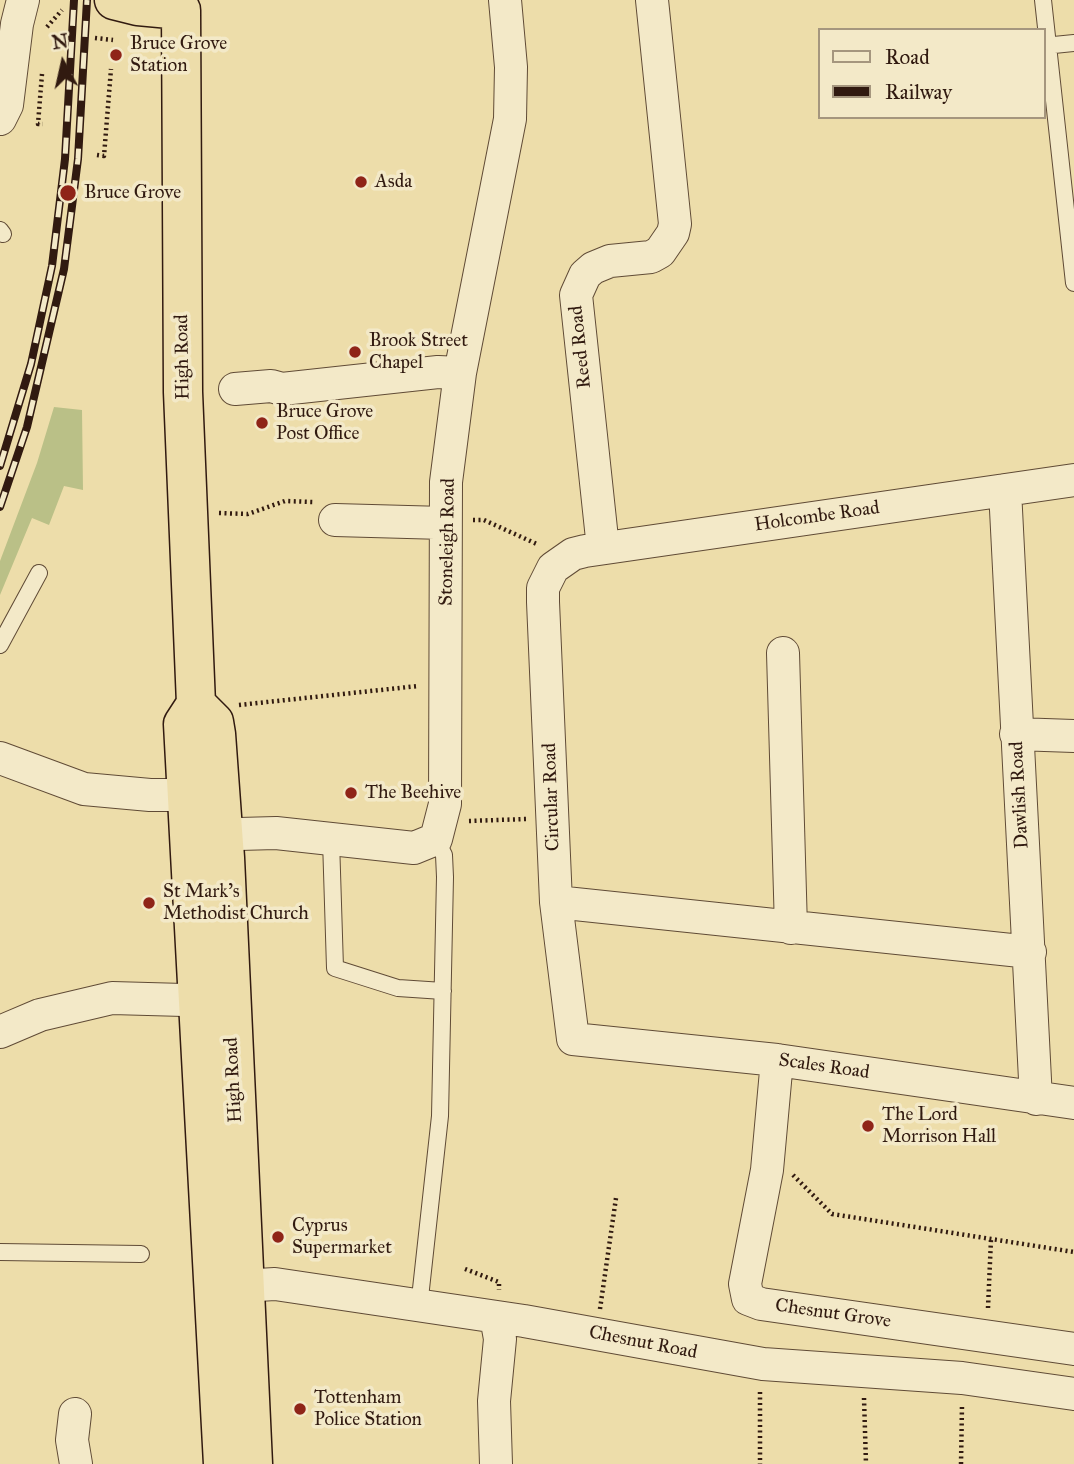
<!DOCTYPE html>
<style>
body{margin:0}
#map{position:relative;width:1074px;height:1464px;overflow:hidden;background:#edddaa;font-family:"IM FELL Great Primer",serif}
canvas{display:block}
.legend{position:absolute;left:818px;top:28px;width:228px;height:91px;box-sizing:border-box;background:#f3e9c8;border:2px solid #a5967e;margin:0;padding:9px 12px;list-style:none;font-size:21px;color:#311a10}
.legend li{display:flex;align-items:center;gap:14px;height:35px}
.legend b{width:35px;border:2px solid #a5967e}
.north{position:absolute;left:28px;top:28px;width:70px;height:70px;-webkit-text-stroke:5px #f3e9c8;paint-order:stroke;rotate:352deg;font-size:19px;font-weight:700;line-height:28px;text-align:center;color:#311a10}
.north::after{content:'';display:block;margin:auto;width:24px;height:32px;background:#311a10;clip-path:polygon(50% 0,100% 100%,50% 72%,0 100%)}
</style>
<div id="map">
<canvas width="1074" height="1464"></canvas>
<ul class="legend">
<li><b style="height:9px;background:#f3e9c8"></b>Road</li>
<li><b style="height:9px;background:#311a10"></b>Railway</li>
</ul>
<div class="north">N</div>
</div>
<script>
const g = document.querySelector('canvas').getContext('2d');
g.lineJoin = 'round';
function paint(path, color) { g.fillStyle = color; g.fill(path, 'evenodd'); }
const poly = rows => new Path2D(rows.map(r => 'M' + r).join(''));
function trace(path, color, width, dash) { g.strokeStyle = color; g.lineWidth = width; g.lineCap = dash ? 'butt' : 'round'; g.setLineDash(dash || []); g.stroke(path); }
function drawText(font, color, halo, rows, align = 'center') {
  g.font = font + ' "IM FELL Great Primer",serif'; g.lineWidth = 7; g.setLineDash([]); g.textBaseline = 'middle'; g.strokeStyle = halo; g.fillStyle = color; for (const [text, x, y, turn = 0] of rows) {
    g.save(); g.translate(x, y); g.rotate((+turn || 0) * Math.PI / 180); g.textAlign = isNaN(turn) ? turn : align; if (halo) g.strokeText(text, 0, 0); g.fillText(text, 0, 0); g.restore();
  }
}
paint(poly([
 [54,407,82,410,83,490,64,486,49,525,32,518,0,595,0,561,37,463]
]), '#bac087');
const lane = poly([
 [1043,0,1074,283],
 [1044,46,1074,43],
 [0,230,3,234],
 [0,645,39,573],
 [331,840,335,968,398,988,443,991],
 [0,1252,141,1254],
 [419,1307,440,1116,445,877,444,855,436,839]
]);
const street = poly([
 [0,119,7,105,17,24,23,0],
 [235,389,271,386,282,389,438,372,460,373],
 [1074,480,585,551,573,554,553,568,543,588,543,602,556,902,573,1039,777,1060,1074,1103],
 [1005,490,1036,1099],
 [335,520,444,523],
 [603,548,576,295,585,275,593,268,610,261,651,257,660,252,673,233,675,224,652,0],
 [783,653,791,928],
 [1016,734,1074,736],
 [0,758,84,789,150,795,210,795],
 [202,835,276,833,414,848,436,839,445,804,446,482,460,373,510,119,511,67,505,0],
 [556,902,1030,952],
 [0,1032,40,1015,112,998,220,1001],
 [777,1060,767,1170,745,1284,748,1299,761,1304,1074,1349],
 [223,1287,275,1284,524,1321,763,1364,962,1378,1074,1394],
 [75,1414,72,1440,76,1464],
 [496,1464,494,1401,500,1339,496,1317]
]);
const highway = poly([
 [114,0,138,6,181,10,183,392,196,704,183,724,223,1464],
 [196,704,214,722,216,734,225,858,253,1464]
]);
trace(lane, '#604b36', 18);
trace(street, '#604b36', 34);
trace(highway, '#311a10', 41);
trace(poly([
 [47,27,62,10],
 [95,38,113,40],
 [42,74,38,124,43,124],
 [97,155,104,156,111,69],
 [219,513,248,514,285,501,313,502],
 [473,520,484,520,539,545],
 [239,705,418,686],
 [469,821,527,819],
 [793,1175,832,1214,1074,1252],
 [465,1269,499,1282,499,1290],
 [988,1308,991,1239],
 [600,1309,616,1198],
 [760,1392,760,1464],
 [864,1398,866,1464],
 [961,1464,962,1405]
]), '#311a10', 4.5, [2, 3.5]);
trace(lane, '#f3e9c8', 16);
trace(street, '#f3e9c8', 32);
trace(highway, '#edddaa', 38);
const rail = poly([
 [0,466,31,364,52,266,65,159,74,0],
 [0,507,27,427,64,269,78,159,87,0]
]);
trace(rail, '#311a10', 8);
trace(rail, '#f3e9c8', 5, [16]);
for (const [x, y, r, color] of [
 [116,55,7,"#8f2418"],
 [361,182,7,"#8f2418"],
 [68,193,9,"#8f2418"],
 [355,352,7,"#8f2418"],
 [262,423,7,"#8f2418"],
 [351,793,7,"#8f2418"],
 [149,903,7,"#8f2418"],
 [868,1126,7,"#8f2418"],
 [278,1237,7,"#8f2418"],
 [300,1409,7,"#8f2418"]
]) { const dot = new Path2D(); dot.arc(x, y, r, 0, 2 * Math.PI); g.fillStyle = color; g.fill(dot); trace(dot, '#f3e9c8', 2.5); }
drawText('19px', '#311a10', '#f3e9c8', [
 ["Bruce Grove",130,44],
 ["Station",130,66],
 ["Asda",375,182],
 ["Bruce Grove",84,193],
 ["Brook Street",369,341],
 ["Chapel",369,363],
 ["Bruce Grove",276,412],
 ["Post Office",276,434],
 ["The Beehive",365,793],
 ["St Mark's",163,892],
 ["Methodist Church",163,914],
 ["The Lord",882,1115],
 ["Morrison Hall",882,1137],
 ["Cyprus",292,1226],
 ["Supermarket",292,1248],
 ["Tottenham",314,1398],
 ["Police Station",314,1420]
], 'left');
drawText('19px', '#311a10', '#f3e9c8', [
 ["Reed Road",581,347,-96],
 ["High Road",183,357,-91],
 ["Holcombe Road",817,517,-8],
 ["Stoneleigh Road",448,542,-89],
 ["Dawlish Road",1020,795,-93],
 ["Circular Road",552,797,-92],
 ["Scales Road",824,1067,8],
 ["High Road",234,1080,-93],
 ["Chesnut Grove",833,1314,8],
 ["Chesnut Road",643,1343,11]
]);
</script>
